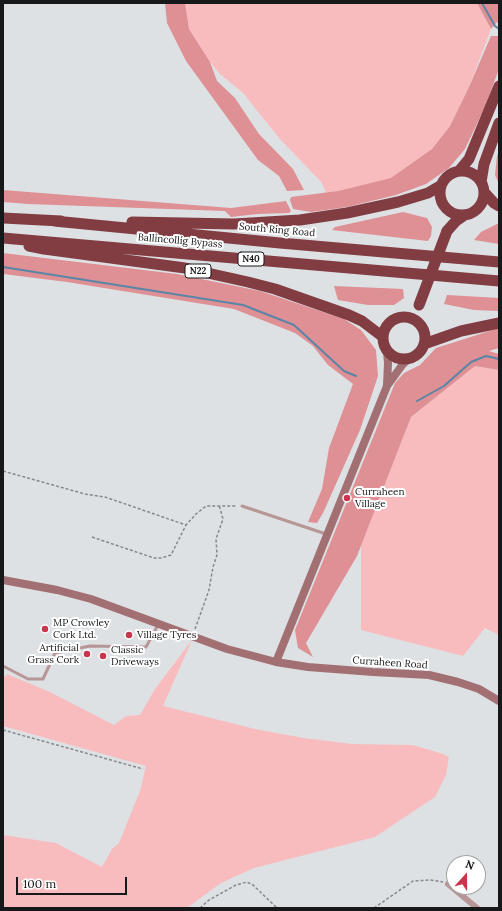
<!DOCTYPE html>
<style>
body{margin:0}
#map{position:relative;width:502px;height:911px;overflow:hidden;background:#dde1e4;font-family:Lora,serif}
canvas{display:block}
.frame{position:absolute;inset:0;border:4px solid #171819;pointer-events:none}
.north{position:absolute;left:446px;top:855px;width:40px;height:40px;box-sizing:border-box;background:#fff;border:1px solid #a2a3a3;border-radius:50%;rotate:21deg;font-size:11px;font-weight:700;line-height:16px;text-align:center;color:#171819}
.north::after{content:'';display:block;margin:auto;width:14px;height:18px;background:#c7364d;clip-path:polygon(50% 0,100% 100%,50% 72%,0 100%)}
.scale{position:absolute;left:16px;top:877px;width:111px;height:18px;box-sizing:border-box;border:2px solid #171819;border-top:0;padding-left:5px;font-size:12px;line-height:14px;white-space:nowrap;color:#171819;-webkit-text-stroke:3px #fff;paint-order:stroke}
</style>
<div id="map">
<canvas width="502" height="911"></canvas>
<div class="frame"></div>
<div class="north">N</div>
<div class="scale">100 m</div>
</div>
<script>
const g = document.querySelector('canvas').getContext('2d');
g.lineJoin = 'round';
function paint(path, color) { g.fillStyle = color; g.fill(path, 'evenodd'); }
const poly = rows => new Path2D(rows.map(r => 'M' + r).join(''));
function trace(path, color, width, dash) { g.strokeStyle = color; g.lineWidth = width; g.lineCap = dash ? 'butt' : 'round'; g.setLineDash(dash || []); g.stroke(path); }
function drawText(font, color, halo, rows, align = 'center') {
  g.font = font + ' Lora,serif'; g.lineWidth = 4; g.setLineDash([]); g.textBaseline = 'middle'; g.strokeStyle = halo; g.fillStyle = color; for (const [text, x, y, turn = 0] of rows) {
    g.save(); g.translate(x, y); g.rotate((+turn || 0) * Math.PI / 180); g.textAlign = isNaN(turn) ? turn : align; if (halo) g.strokeText(text, 0, 0); g.fillText(text, 0, 0); g.restore();
  }
}
paint(poly([
 [185,3,477,3,491,29,469,87,450,126,432,149,392,178,338,191,326,193,322,183,279,138,243,93,220,74,210,62,189,29],
 [475,366,499,370,499,635,485,628,463,656,361,630,361,545,411,417],
 [192,640,163,706,255,729,304,738,352,744,413,745,443,754,449,757,446,775,435,797,375,837,254,868,221,883,187,908,3,908,3,835,56,843,102,867,112,849,119,843,140,791,146,766,3,726,3,678,7,674,50,692,114,725,126,716,140,715,155,689]
]), '#f9bcbe');
paint(poly([
 [165,3,185,3,189,29,210,62,217,81,235,98,259,134,293,169,304,190,287,191,279,176,258,160,186,61,167,23],
 [477,3,499,3,499,23,497,22,491,29],
 [491,36,499,36,499,69,484,109,465,149,449,168,426,184,396,195,347,207,311,212,293,209,290,200,291,197,338,191,391,178,432,149,450,126,469,87],
 [499,150,499,184,495,175,497,156],
 [3,190,231,208,286,201,291,211,289,213,258,214,231,217,225,211,28,204,3,202],
 [403,212,427,218,432,227,431,236,428,241,332,230,335,227],
 [499,223,499,244,474,240,481,232],
 [3,253,177,274,260,291,344,319,361,330,376,350,378,376,360,430,323,513,317,523,308,522,322,489,329,448,353,384,328,365,313,346,295,333,234,309,67,282,3,274],
 [334,286,403,289,404,298,394,305,368,305,338,300],
 [447,295,499,298,499,311,474,310,444,304],
 [499,328,499,348,489,351,499,354,499,370,475,366,411,417,357,556,306,643,313,657,298,648,295,630,395,383,404,373,420,365,436,348]
]), '#de9094');
trace(poly([
 [482,3,495,26,499,29],
 [3,267,243,305,294,325,344,371,356,376],
 [417,401,444,386,471,362,486,356,499,359]
]), '#5a85a7', 2);
trace(poly([
 [3,471,85,494,105,497,186,525,196,514,206,506,237,506],
 [92,537,154,558,161,558,171,555,186,525],
 [195,629,209,590,213,567,217,555,216,539,223,519,219,505],
 [3,730,143,769],
 [200,908,209,900,236,885,247,882,253,885,277,908],
 [374,908,413,881,430,880,443,882]
]), '#86898b', 1.5, [3, 2]);
trace(poly([
 [242,506,326,534],
 [3,666,28,679,43,679,55,653,90,646,146,647,158,625]
]), '#b89596', 3);
trace(poly([
 [448,884,477,908]
]), '#b89596', 6);
trace(poly([
 [387,385,388,363,387,352],
 [3,580,57,590,91,599,227,649,276,662,308,667,373,672,429,675,458,682,479,689,499,701],
 [276,662,387,386,403,364,410,358]
]), '#a27072', 8);
trace(poly([
 '440 193a22 22 0 1 1 44 0a22 22 0 1 1-44 0Z',
 [459,171,469,159,499,86],
 [481,182,484,164,499,123],
 [484,192,494,203,499,206],
 [3,218,61,221],
 [54,221,280,243,499,262],
 [132,222,234,224,300,220,347,213,398,202,428,193,440,186],
 [447,231,456,221,465,215],
 [3,238,499,281],
 [29,246,44,249,185,268,248,282,275,289,349,315,362,321,383,337],
 '383 338a21 21 0 1 1 42 0a21 21 0 1 1-42 0Z',
 [424,344,461,331,499,323]
]), '#823d43', 11);
trace(poly([
 [419,305,447,231]
]), '#823d43', 11);
for (const [x, y, r, color] of [
 [347,498,4,"#c7364d"],
 [45,629,4,"#c7364d"],
 [129,635,4,"#c7364d"],
 [87,654,4,"#c7364d"],
 [103,656,4,"#c7364d"]
]) { const dot = new Path2D(); dot.arc(x, y, r, 0, 2 * Math.PI); g.fillStyle = color; g.fill(dot); trace(dot, '#fff', 1.5); }
for (const [x, y, w] of [
 [251,259,26],
 [198,271,26]
]) { const box = new Path2D(); box.roundRect(x - w / 2, y - 7, w, 14, 3); g.fillStyle = '#fff'; g.fill(box); trace(box, '#171819', 1); }
drawText('bold 9px', '#171819', null, [
 ["N40",251,259],
 ["N22",198,271]
]);
drawText('10px', '#171819', '#fff', [
 ["South Ring Road",277,230,5],
 ["Ballincollig Bypass",180,241,5],
 ["Curraheen Road",390,663,4]
]);
drawText('10px', '#171819', '#fff', [
 ["Curraheen",355,492],
 ["Village",355,504],
 ["MP Crowley",53,623],
 ["Cork Ltd.",53,635],
 ["Village Tyres",137,635],
 ["Artificial",79,648,"right"],
 ["Grass Cork",79,660,"right"],
 ["Classic",111,650],
 ["Driveways",111,662]
], 'left');
</script>
